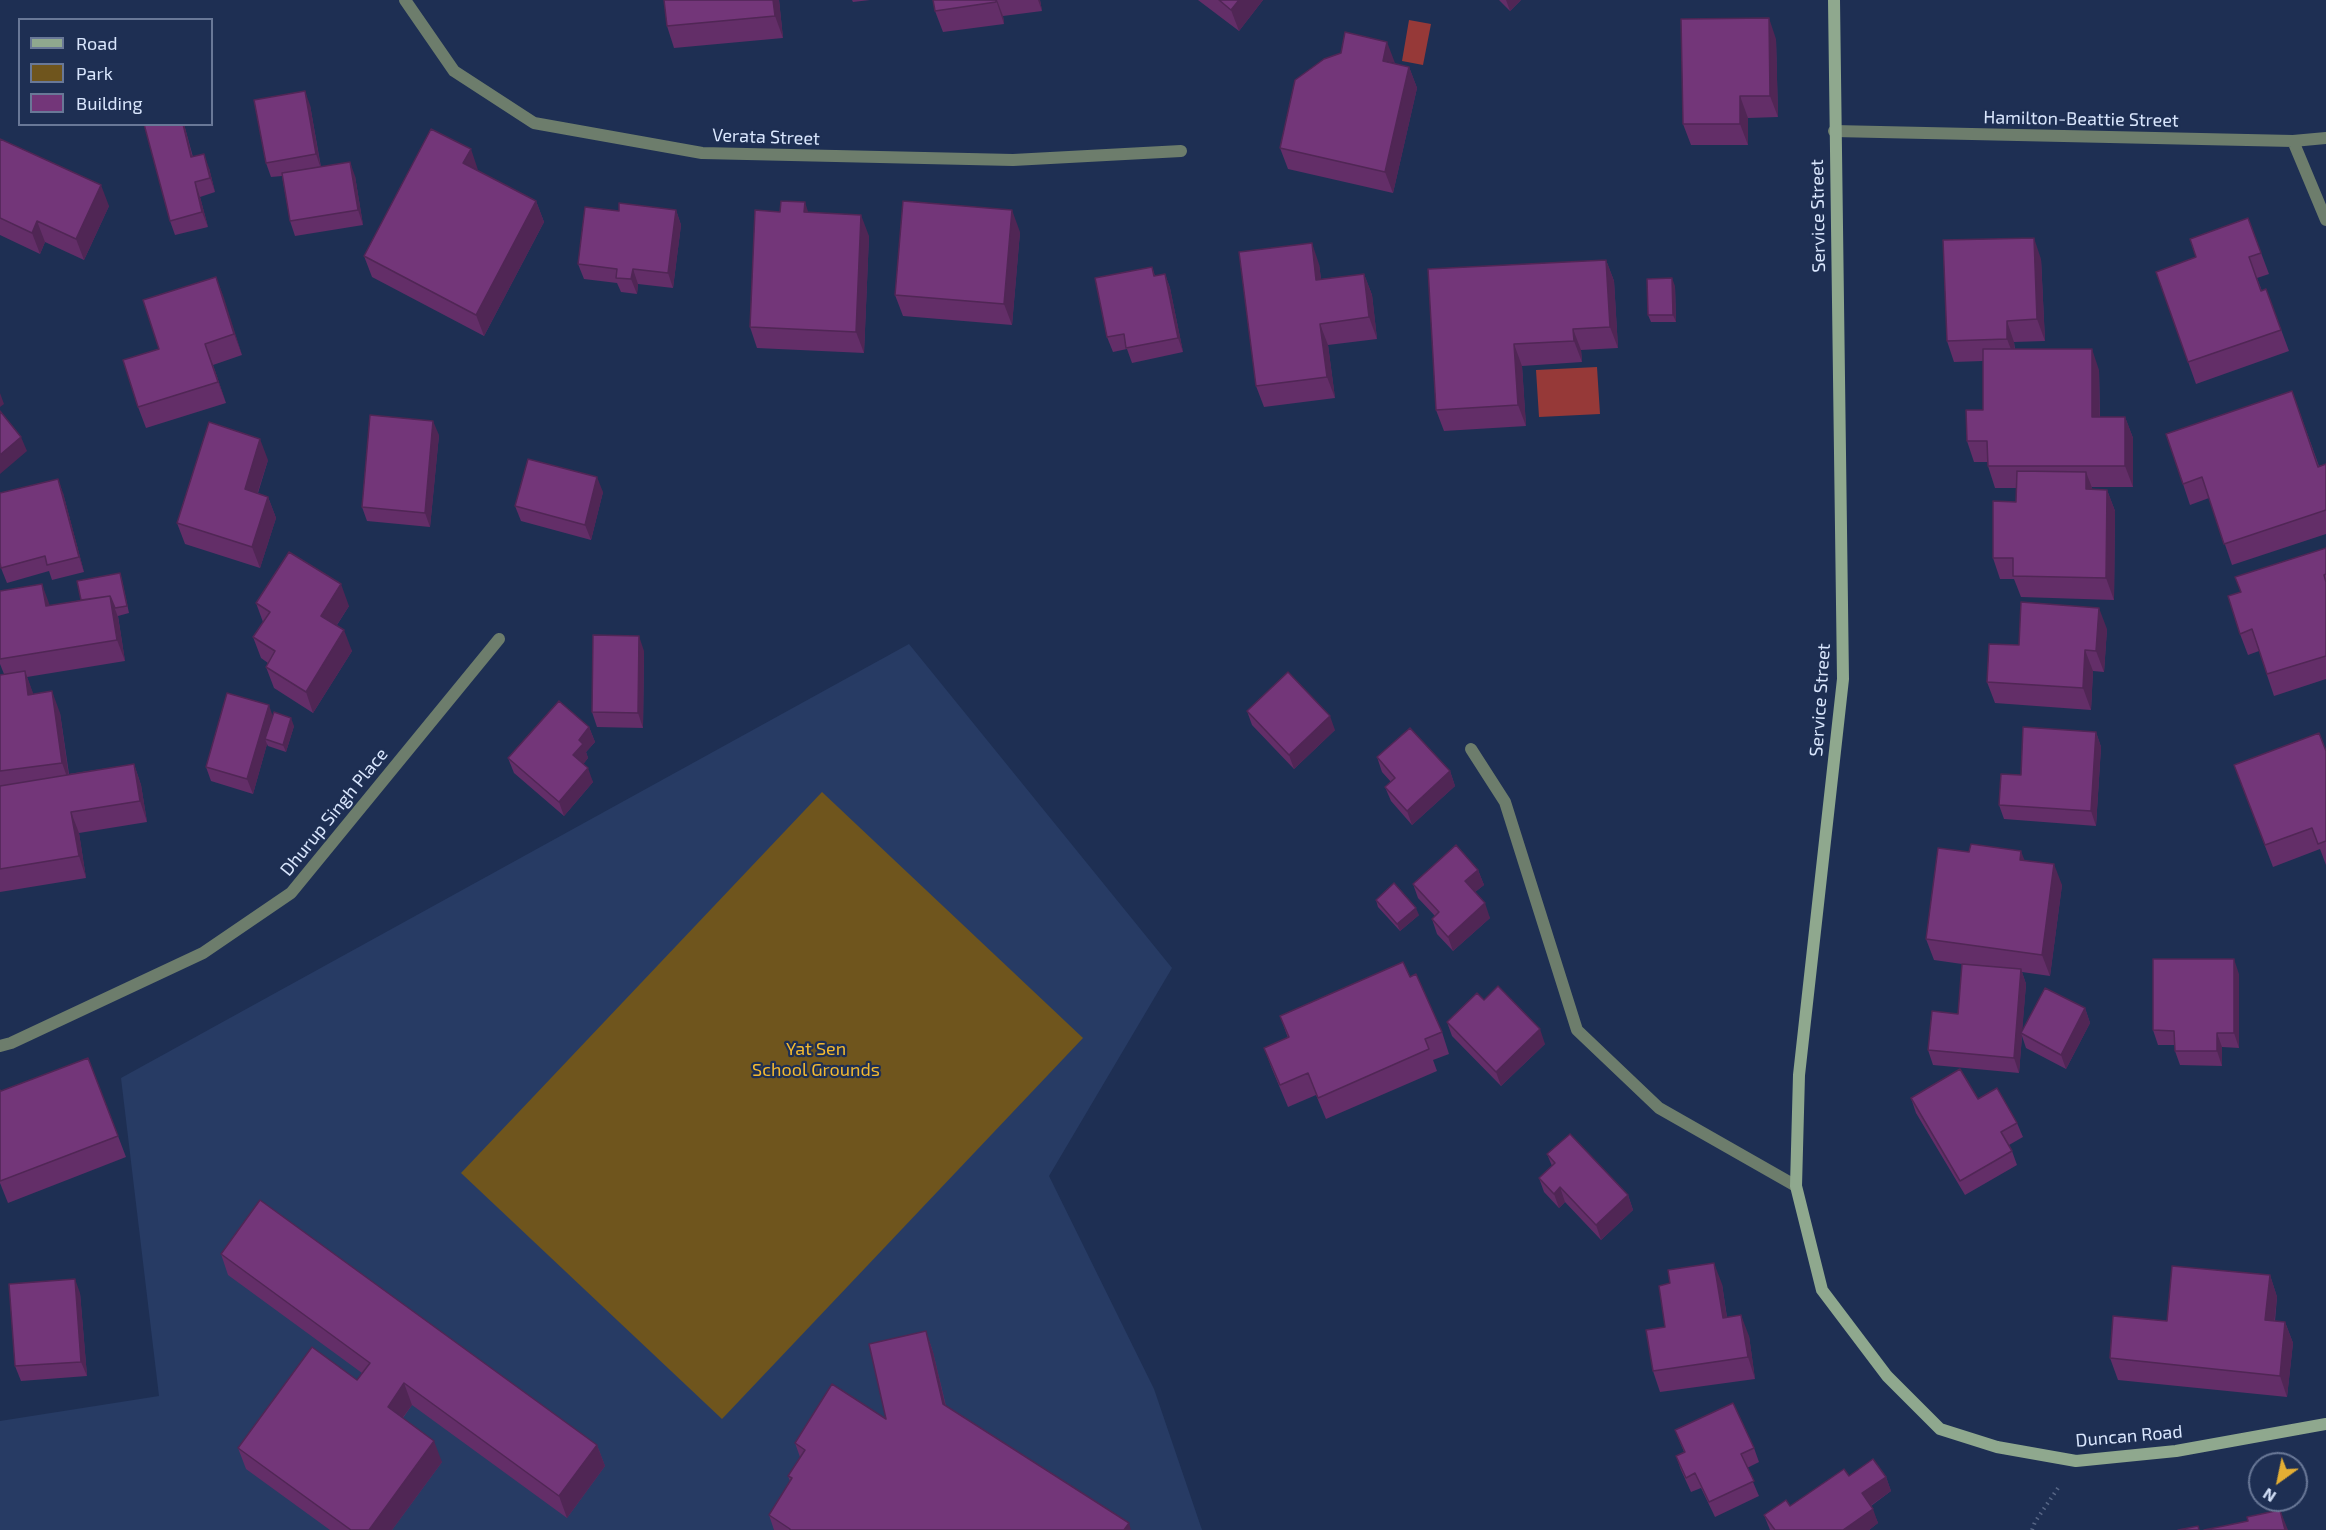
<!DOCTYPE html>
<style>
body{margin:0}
#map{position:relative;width:2326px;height:1530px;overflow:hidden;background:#1e2f53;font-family:"Exo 2",sans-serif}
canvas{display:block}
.legend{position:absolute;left:18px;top:18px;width:195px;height:108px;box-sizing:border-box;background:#1e2f53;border:2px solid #697897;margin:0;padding:8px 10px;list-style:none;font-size:18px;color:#d9e6fd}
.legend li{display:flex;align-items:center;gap:12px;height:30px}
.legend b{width:30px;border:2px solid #697897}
.north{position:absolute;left:2248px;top:1452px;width:60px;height:60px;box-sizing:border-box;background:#1e2f53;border:2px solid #697897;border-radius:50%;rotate:213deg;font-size:16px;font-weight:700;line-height:24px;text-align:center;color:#d9e6fd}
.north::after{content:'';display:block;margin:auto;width:21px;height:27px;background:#e3ae34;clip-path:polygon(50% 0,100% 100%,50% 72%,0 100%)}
</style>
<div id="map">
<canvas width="2326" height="1530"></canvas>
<ul class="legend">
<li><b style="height:8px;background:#8fa88e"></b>Road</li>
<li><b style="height:16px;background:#6f551d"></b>Park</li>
<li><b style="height:16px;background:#733679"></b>Building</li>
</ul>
<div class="north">N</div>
</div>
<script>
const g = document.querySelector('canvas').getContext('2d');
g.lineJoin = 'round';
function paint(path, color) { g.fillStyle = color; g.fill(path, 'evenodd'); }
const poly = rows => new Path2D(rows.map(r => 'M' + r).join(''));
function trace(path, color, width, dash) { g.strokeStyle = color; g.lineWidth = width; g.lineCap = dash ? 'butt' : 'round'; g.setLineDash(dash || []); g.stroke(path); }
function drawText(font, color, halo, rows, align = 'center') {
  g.font = font + ' "Exo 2",sans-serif'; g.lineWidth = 4.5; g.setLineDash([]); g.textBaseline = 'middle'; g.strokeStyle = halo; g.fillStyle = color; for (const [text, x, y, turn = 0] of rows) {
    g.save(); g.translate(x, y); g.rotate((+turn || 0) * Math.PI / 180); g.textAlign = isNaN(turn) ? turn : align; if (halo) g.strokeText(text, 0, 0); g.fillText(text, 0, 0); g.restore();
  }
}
paint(poly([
 [909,644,1172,968,1049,1176,1154,1389,1202,1530,0,1530,0,1421,159,1396,121,1078]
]), '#273b64');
paint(poly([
 [822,792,1083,1038,722,1419,461,1173]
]), '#6f551d');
paint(poly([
 [1409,20,1431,24,1423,65,1402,61],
 [1597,367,1600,414,1539,417,1536,370]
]), '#963938');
trace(poly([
 [2032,1530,2035,1522,2060,1485]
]), '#576686', 4, [1.5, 4.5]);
trace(poly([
 [1471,749,1505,802,1577,1030,1659,1108,1796,1186]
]), '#6d7d6c', 12);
trace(poly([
 [405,0,454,71,534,123,702,153,1013,160,1181,151],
 [1834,131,2293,141,2326,138],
 [2293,141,2326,220],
 [0,1046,11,1043,203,953,291,893,499,639]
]), '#6d7d6c', 12);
trace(poly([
 [1834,0,1843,679,1799,1075,1796,1186,1822,1290,1887,1376,1940,1429,1997,1447,2076,1461,2176,1451,2326,1424]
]), '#8fa88e', 12);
paint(poly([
 [779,0,783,38,674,48,667,26],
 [852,0,870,0,853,2],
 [933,0,1040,0,1042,11,1003,16,1004,24,943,32,935,11],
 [1198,0,1263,0,1239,31],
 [1499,0,1521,0,1510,11],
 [1776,39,1778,117,1748,118,1748,145,1691,145,1683,124],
 [1395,64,1409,67,1417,88,1393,193,1288,169,1280,148],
 [310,105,321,167,355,176,363,225,295,236,290,221,282,176,271,177,266,163],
 [144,124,184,124,193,157,209,168,215,192,200,197,208,227,175,235,170,221],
 [0,139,109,206,84,260,45,242,40,254,0,235],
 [478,171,536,201,544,222,484,336,372,277,364,256],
 [676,210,681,225,673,288,638,284,637,294,621,292,617,283,584,279,578,264,619,211],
 [780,212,808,212,869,236,864,353,757,348,750,327],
 [2248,218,2269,274,2257,278,2262,291,2266,289,2289,351,2196,384,2156,272,2196,257],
 [1020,232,1012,325,903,316,895,295],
 [2041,259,2045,341,2014,342,2015,349,2099,370,2100,417,2125,417,2133,438,2133,487,2092,487,2092,489,2107,490,2115,511,2114,600,2021,597,2014,579,2000,579,1993,558,2016,502,2017,488,1995,488,1988,466,1988,462,1974,462,1967,441,1983,410,1983,361,1954,362,1947,341],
 [1606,260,1614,281,1618,348,1581,350,1582,362,1522,366,1526,426,1444,431,1436,410],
 [1319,264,1321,279,1364,274,1372,295,1377,339,1328,345,1335,398,1264,407,1256,386],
 [1152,267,1155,276,1165,274,1170,288,1183,352,1132,363,1127,349,1113,352,1107,337],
 [216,277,242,355,213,365,226,403,146,428,138,407,159,349],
 [1675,286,1676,322,1651,322,1648,315],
 [2292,391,2319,466,2326,464,2326,534,2232,565,2209,498,2190,505,2183,484],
 [439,435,430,527,367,521,362,507],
 [268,460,258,493,268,497,276,518,260,568,185,544,177,523],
 [603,492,591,540,521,521,515,506],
 [63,493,84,572,52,580,49,571,7,583,1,568],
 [2326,548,2326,679,2274,696,2259,651,2248,655,2240,634,2241,592],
 [120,573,122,580,129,613,118,616,125,661,27,677,33,694,60,713,69,774,134,764,141,785,147,822,79,833,86,878,0,892,0,675,4,674,0,664,0,591,50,606,81,600],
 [256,603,349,606,337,625,352,651,313,713,274,688,266,667,268,663,261,658,253,637,263,622],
 [2107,629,2104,672,2093,671,2091,710,1995,703,1987,682,2019,645],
 [644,651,643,728,597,727,592,712],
 [1247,711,1335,730,1294,769,1252,725],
 [273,716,294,726,286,752,268,746,267,744,253,794,211,781,206,767],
 [589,727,595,742,586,752,588,758,583,764,593,782,564,816,514,773,508,758],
 [2096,732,2101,747,2096,826,2004,819,1999,805],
 [2326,751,2326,865,2320,849,2273,867,2242,786],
 [1377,757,1450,771,1455,786,1412,825,1391,801,1385,787,1391,782,1382,772],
 [2024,860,2062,885,2050,976,2022,972,2026,984,2022,1031,2085,1008,2090,1023,2066,1069,2026,1048,2022,1036,2019,1073,1933,1065,1928,1050,1958,1014,1962,964,1934,960,1926,939],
 [1478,870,1484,885,1475,892,1490,918,1453,951,1437,934,1432,919,1435,916,1418,898,1413,884],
 [1376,900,1419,915,1400,931,1378,907],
 [2239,974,2239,1048,2222,1047,2222,1066,2180,1065,2175,1051,2175,1045,2158,1045,2153,1030],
 [1410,977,1442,1032,1449,1054,1433,1060,1437,1071,1326,1119,1316,1095,1288,1107,1272,1069,1264,1048,1288,1038,1280,1016],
 [1484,1000,1545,1044,1501,1086,1452,1036,1447,1022],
 [0,1090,1,1091,118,1136,126,1157,8,1203,0,1183],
 [1911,1098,2017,1123,2023,1137,2009,1145,2012,1151,2017,1165,1965,1195,1916,1113],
 [1547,1154,1628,1195,1633,1210,1601,1240,1565,1202,1559,1208,1544,1192,1539,1178,1552,1166],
 [221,1254,597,1445,605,1466,567,1518,412,1405,403,1418,442,1462,392,1530,330,1530,246,1469,238,1448,357,1380,362,1373,228,1275],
 [2270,1275,2277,1297,2275,1321,2285,1322,2293,1343,2287,1397,2118,1380,2110,1358,2167,1321],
 [1722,1284,1727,1317,1749,1336,1755,1379,1660,1392,1653,1371,1665,1327],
 [80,1293,87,1376,21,1381,15,1366],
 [926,1331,933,1352,946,1406,1131,1530,774,1530,769,1515,790,1481,788,1476,800,1457,795,1443,886,1419],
 [1675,1430,1754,1448,1759,1462,1747,1468,1759,1496,1715,1517,1701,1488,1691,1492,1681,1470,1676,1456,1684,1452],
 [1849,1476,1886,1477,1891,1491,1871,1506,1878,1523,1869,1530,1770,1530,1764,1515,1790,1506]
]), '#632e68');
paint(poly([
 [773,0,779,0,783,38,775,16],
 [996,0,997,0,1003,16,1004,24],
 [1038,0,1040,0,1042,11],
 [1239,0,1263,0,1239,31,1231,10],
 [1506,0,1521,0,1510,11],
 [1769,18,1776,39,1778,117,1770,96],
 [1387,42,1395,63,1383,61],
 [1409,67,1417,88,1393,193,1385,172],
 [305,91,310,105,321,169,316,154],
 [1740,96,1748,118,1748,145,1740,124],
 [183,124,184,124,196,172,191,157],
 [471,149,478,170,463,163],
 [204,154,209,168,215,192,210,178],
 [350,162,355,176,363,225,358,210],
 [195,182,200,197,208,227,202,212],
 [101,185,109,206,84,260,76,239],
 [536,201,544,222,484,336,476,315],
 [805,202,812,224,804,212],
 [676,210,681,225,673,288,668,273],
 [1012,210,1020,232,1012,325,1004,304],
 [861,215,869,236,864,353,856,332],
 [37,221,45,242,40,254,32,233],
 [2034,238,2041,259,2045,341,2037,319],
 [1312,243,1319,264,1324,301,1316,280],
 [1606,260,1614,281,1618,348,1610,327],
 [633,269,638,284,637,294,631,279],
 [1165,274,1170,288,1183,352,1178,338],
 [1364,274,1372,295,1377,339,1369,317],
 [216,277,224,298,242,355,234,334],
 [1672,278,1675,286,1676,322,1673,315],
 [2007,321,2014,342,2015,360,2007,339],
 [1320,324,1328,345,1335,398,1327,377],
 [1573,329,1581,350,1582,362,1574,341],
 [205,344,213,365,226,403,218,382],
 [1514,344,1522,366,1526,426,1518,405],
 [2092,349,2099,370,2100,438,2092,417],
 [0,393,4,404,0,407],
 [2125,417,2133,438,2133,487,2125,466],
 [433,421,439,435,430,527,425,513],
 [21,437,27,451,0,474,0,455],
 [260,439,268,460,252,510,245,489],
 [2086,472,2094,493,2086,489],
 [597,477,603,492,591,540,585,525],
 [58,479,63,493,84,572,79,557],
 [2107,490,2115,511,2114,600,2106,578],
 [268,497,276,518,260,568,252,547],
 [42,584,50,606,46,606],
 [341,584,349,606,329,637,321,616],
 [110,596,118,617,125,661,117,640],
 [2099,608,2107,629,2104,672,2096,651],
 [344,630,352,651,313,713,306,692],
 [639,636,644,651,643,728,638,713],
 [2085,650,2093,671,2091,710,2083,688],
 [25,671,33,693,36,716,28,695],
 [52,691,60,713,70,785,62,763],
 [269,705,274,720,265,739,267,744,253,794,247,779],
 [1330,716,1335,730,1294,769,1289,755],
 [291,718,294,726,286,752,283,745],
 [589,727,595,742,586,752,588,758,579,770,573,755,579,740],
 [2096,732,2101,747,2096,826,2091,811],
 [134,764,141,785,147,822,140,801],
 [588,768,593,782,564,816,559,802],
 [1450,771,1455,786,1412,825,1407,811],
 [71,812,79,833,86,878,79,856],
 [2021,851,2029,872,2020,860],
 [2054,864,2062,885,2050,976,2042,955],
 [1478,870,1484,885,1470,896,1465,881],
 [1485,903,1490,918,1453,951,1448,937],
 [1416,908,1419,915,1400,931,1397,924],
 [2234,959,2239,974,2239,1048,2234,1033],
 [2021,969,2026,984,2022,1034,2021,1033,2022,1036,2019,1073,2014,1058],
 [2085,1008,2090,1023,2066,1069,2061,1055],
 [1540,1029,1545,1044,1501,1086,1496,1072],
 [2217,1033,2222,1047,2222,1066,2217,1051],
 [1560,1187,1565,1202,1559,1208,1554,1194],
 [1628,1195,1633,1210,1601,1240,1596,1225],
 [1714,1263,1722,1284,1730,1339,1723,1318],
 [2270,1275,2277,1297,2272,1342,2265,1320],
 [75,1279,80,1293,87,1376,81,1362],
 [1741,1315,1749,1336,1755,1379,1748,1357],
 [2285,1322,2293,1343,2287,1397,2280,1376],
 [926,1331,933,1352,950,1425,943,1404],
 [404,1383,412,1405,395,1428,388,1407],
 [434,1441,442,1462,392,1530,369,1530],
 [597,1445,605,1466,567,1518,559,1496],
 [1886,1477,1891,1491,1867,1508,1862,1493],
 [1873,1509,1878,1523,1869,1530,1843,1530],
 [2280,1510,2288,1530,2285,1530],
 [1129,1523,1131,1530,1124,1530]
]), '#502655');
const building = poly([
 [664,0,773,0,775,16,667,26,664,0],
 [933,0,996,0,996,2,935,11,933,0],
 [1219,0,1239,0,1231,10,1219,0],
 [1769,18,1770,96,1740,96,1740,124,1683,124,1681,19,1769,18],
 [1345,32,1387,42,1383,61,1409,67,1385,172,1280,148,1295,80,1324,59,1341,53,1345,32],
 [305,91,316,154,266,163,254,100,305,91],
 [144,124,183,124,191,157,204,154,210,178,195,182,202,212,170,221,144,124],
 [431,129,471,149,463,163,536,201,476,315,364,256,431,129],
 [0,139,101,185,76,239,37,221,32,233,0,218,0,139],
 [350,162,358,210,290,221,282,173,350,162],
 [781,201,805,202,804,212,861,215,856,332,750,327,755,210,780,212,781,201],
 [903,201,1012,210,1004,304,895,295,903,201],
 [619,203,676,210,668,273,633,269,631,279,616,278,617,269,578,264,585,207,619,211,619,203],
 [2248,218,2261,253,2249,257,2261,291,2266,289,2281,330,2188,362,2156,272,2196,257,2190,239,2248,218],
 [2034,238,2037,319,2007,321,2007,339,1947,341,1943,240,2034,238],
 [1312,243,1316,280,1364,274,1369,317,1320,324,1327,377,1256,386,1239,252,1312,243],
 [1606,260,1610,327,1573,329,1574,341,1514,344,1518,405,1436,410,1428,269,1606,260],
 [1152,267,1154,276,1165,274,1178,338,1126,348,1124,334,1107,337,1095,278,1152,267],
 [216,277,234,334,205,344,218,382,138,407,123,360,159,349,143,300,216,277],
 [1672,278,1673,315,1648,315,1647,279,1672,278],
 [1983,349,2092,349,2092,417,2125,417,2125,466,1988,466,1987,441,1967,441,1966,410,1983,410,1983,349],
 [2292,391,2318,467,2326,464,2326,510,2224,544,2202,477,2183,484,2166,434,2292,391],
 [0,411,21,437,0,455,0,411],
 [370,415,433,421,425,513,362,507,370,415],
 [209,422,260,439,245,489,268,497,252,547,177,523,209,422],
 [528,459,597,477,585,525,515,506,528,459],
 [2017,471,2086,472,2086,489,2107,490,2106,578,2013,576,2013,558,1993,558,1993,501,2016,502,2017,471],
 [58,479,79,557,47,565,45,556,1,568,0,563,0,493,58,479],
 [2326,548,2326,574,2324,575,2326,582,2326,656,2267,674,2252,629,2240,634,2228,596,2241,592,2235,577,2326,548],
 [289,552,341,584,321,616,344,630,306,692,266,667,275,651,253,637,270,612,256,603,289,552],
 [120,573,127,606,115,608,110,596,81,600,77,581,120,573],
 [42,584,46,606,110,596,117,640,0,659,0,591,42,584],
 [2021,602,2099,608,2096,651,2085,650,2083,688,1987,682,1989,644,2019,645,2021,602],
 [593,635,639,636,638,713,592,712,593,635],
 [25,671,28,695,52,691,62,763,0,771,0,675,25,671],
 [1288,672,1330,716,1289,755,1247,711,1288,672],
 [227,693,269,705,247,779,206,767,227,693],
 [559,701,589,727,579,740,583,744,573,755,588,768,559,802,508,758,559,701],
 [274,712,291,718,283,745,265,739,274,712],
 [2023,727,2096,732,2091,811,1999,805,2001,774,2021,775,2023,727],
 [1410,728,1450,771,1407,811,1385,787,1395,778,1377,757,1410,728],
 [2319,733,2326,751,2326,841,2318,844,2312,828,2265,845,2234,765,2319,733],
 [134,764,140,801,71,812,79,856,0,869,0,786,134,764],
 [1971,844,2021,851,2020,860,2054,864,2042,955,1926,939,1938,848,1969,852,1971,844],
 [1456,845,1478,870,1465,881,1485,903,1448,937,1432,919,1439,912,1413,884,1456,845],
 [1394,883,1416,908,1397,924,1376,900,1394,883],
 [2153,959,2234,959,2234,1033,2217,1033,2217,1051,2175,1051,2174,1031,2153,1030,2153,959],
 [1403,962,1410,977,1416,974,1442,1032,1425,1039,1429,1049,1318,1098,1308,1073,1280,1085,1264,1048,1289,1037,1280,1016,1403,962],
 [1962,964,2021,969,2014,1058,1928,1050,1932,1011,1958,1014,1962,964],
 [1498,986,1540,1029,1496,1072,1447,1022,1477,993,1484,1000,1498,986],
 [2045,988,2085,1008,2061,1055,2021,1033,2045,988],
 [88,1058,118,1136,0,1181,0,1090,1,1091,88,1058],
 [1960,1069,1978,1099,1997,1088,2017,1123,2001,1132,2012,1151,1960,1181,1911,1098,1960,1069],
 [1570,1134,1628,1195,1596,1225,1560,1187,1554,1194,1539,1178,1555,1163,1547,1154,1570,1134],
 [260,1200,597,1445,559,1496,404,1383,388,1407,434,1441,369,1530,351,1530,238,1448,312,1347,357,1380,370,1363,221,1254,260,1200],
 [1714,1263,1723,1318,1741,1315,1748,1357,1653,1371,1646,1330,1665,1327,1659,1286,1670,1283,1668,1270,1714,1263],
 [2172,1266,2270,1275,2265,1320,2285,1322,2280,1376,2110,1358,2113,1316,2167,1321,2172,1266],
 [75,1279,81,1362,15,1366,9,1284,75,1279],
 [926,1331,943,1404,1129,1523,1124,1530,790,1530,790,1529,769,1515,792,1478,788,1476,805,1450,795,1443,832,1384,886,1419,869,1344,926,1331],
 [1733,1403,1754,1448,1741,1454,1754,1481,1709,1502,1695,1473,1686,1478,1676,1456,1685,1452,1675,1430,1733,1403],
 [1873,1459,1886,1477,1862,1493,1873,1509,1843,1530,1775,1530,1764,1515,1786,1500,1790,1506,1844,1469,1849,1476,1873,1459],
 [2280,1510,2285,1530,2204,1530,2248,1521,2247,1517,2280,1510],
 [2198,1526,2199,1530,2178,1530,2198,1526]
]);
paint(building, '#733679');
trace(building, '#502655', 1.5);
drawText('18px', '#d9e6fd', '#1e2f53', [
 ["Hamilton-Beattie Street",2081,119,1],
 ["Verata Street",766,137,2],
 ["Service Street",1818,216,-91],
 ["Service Street",1820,700,-86],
 ["Dhurup Singh Place",334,812,-51],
 ["Duncan Road",2129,1436,-5]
]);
drawText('18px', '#f4ba31', '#1e2f53', [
 ["Yat Sen",816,1049],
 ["School Grounds",816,1070]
]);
</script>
